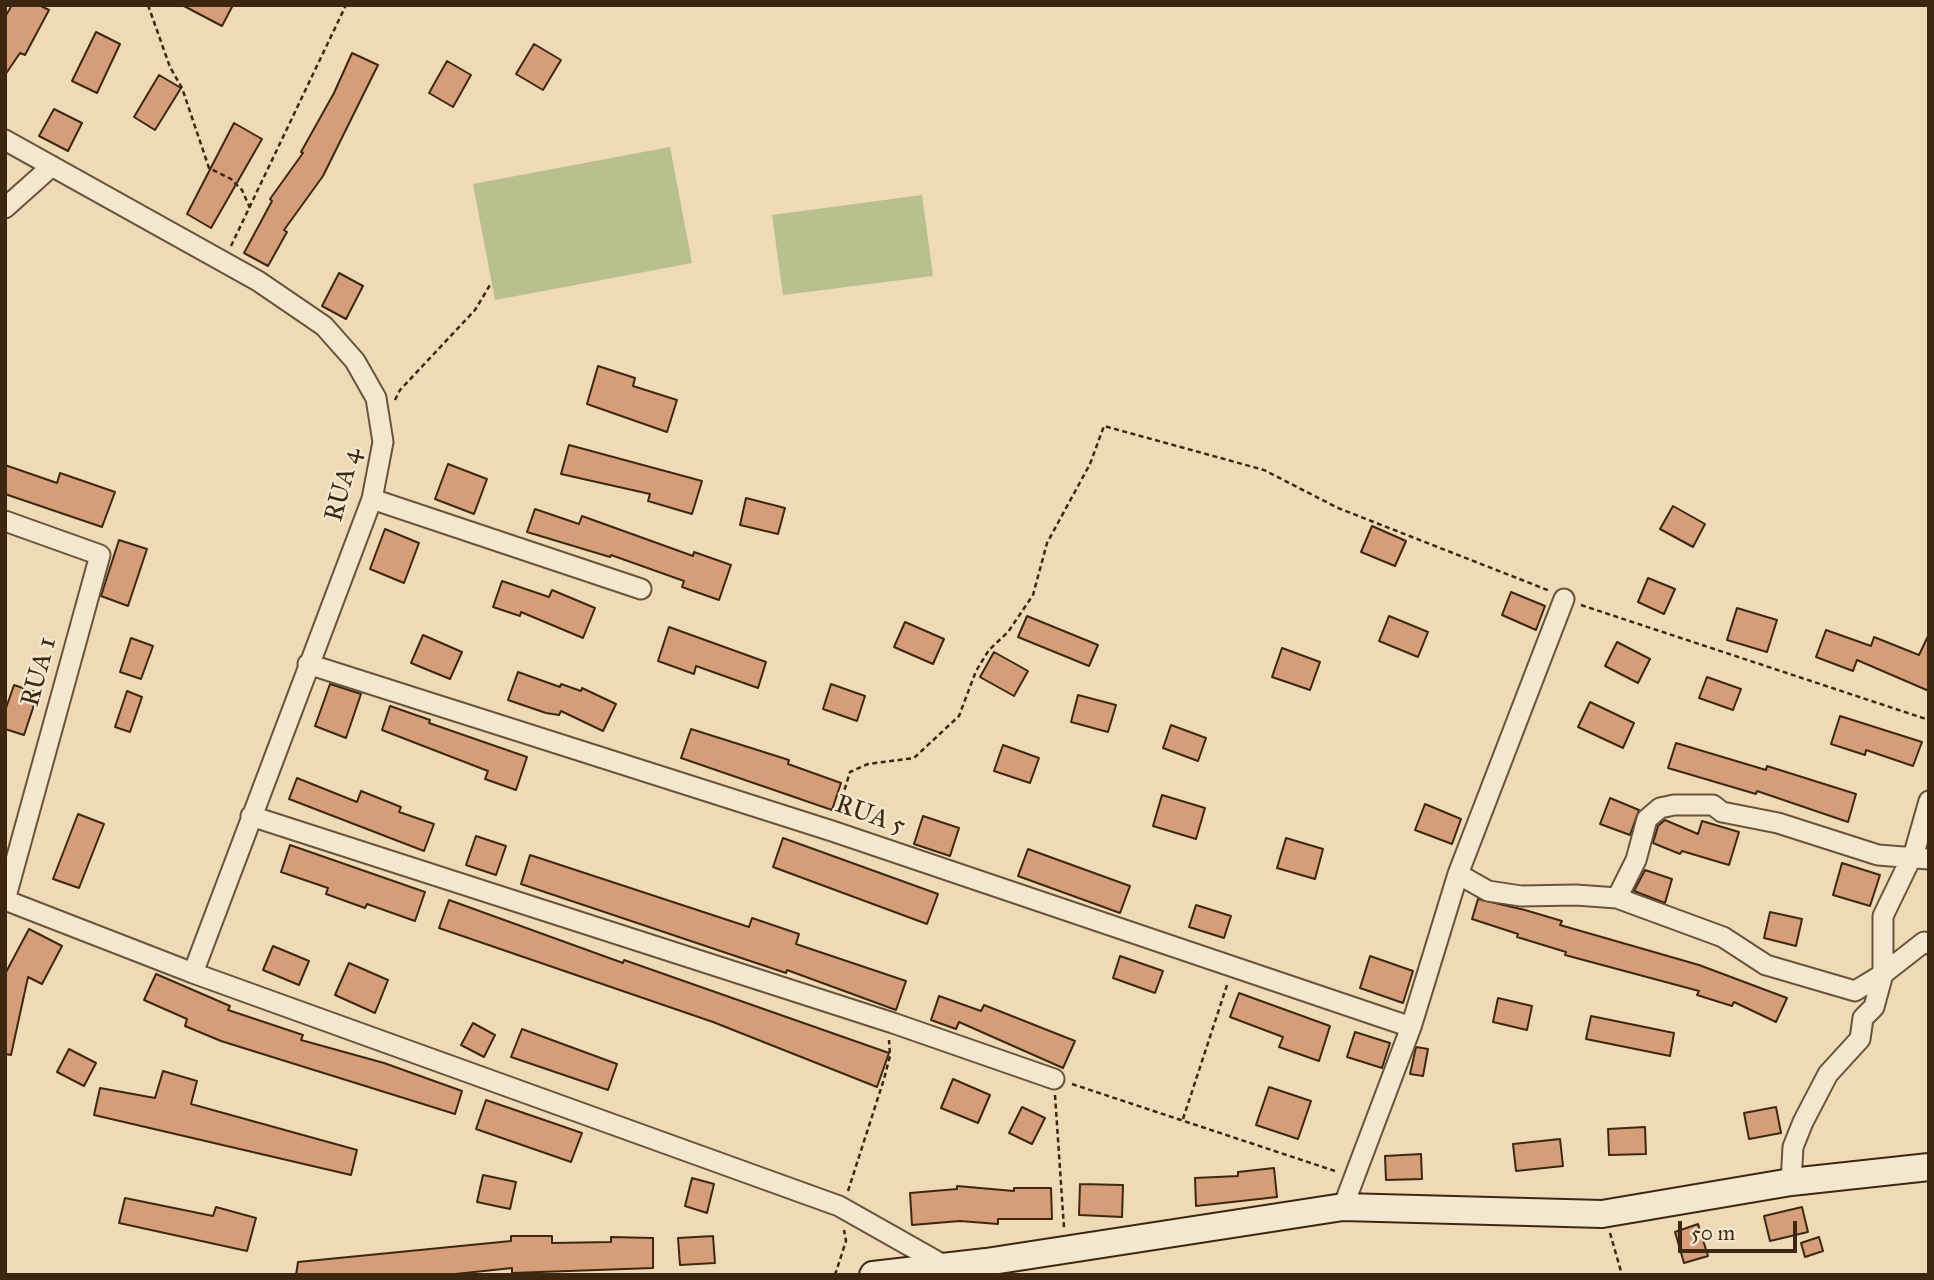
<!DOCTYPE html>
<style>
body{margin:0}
#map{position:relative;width:1934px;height:1280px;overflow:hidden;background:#eedab5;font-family:"IM FELL Great Primer",serif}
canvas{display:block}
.frame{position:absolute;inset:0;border:7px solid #3c2811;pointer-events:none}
.scale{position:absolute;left:1678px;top:1221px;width:119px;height:32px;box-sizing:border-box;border:4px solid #3c2811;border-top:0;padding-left:9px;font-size:21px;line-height:24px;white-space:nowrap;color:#3c2811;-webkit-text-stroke:5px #f4e7cf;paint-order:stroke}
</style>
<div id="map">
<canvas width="1934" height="1280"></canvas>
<div class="frame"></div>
<div class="scale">50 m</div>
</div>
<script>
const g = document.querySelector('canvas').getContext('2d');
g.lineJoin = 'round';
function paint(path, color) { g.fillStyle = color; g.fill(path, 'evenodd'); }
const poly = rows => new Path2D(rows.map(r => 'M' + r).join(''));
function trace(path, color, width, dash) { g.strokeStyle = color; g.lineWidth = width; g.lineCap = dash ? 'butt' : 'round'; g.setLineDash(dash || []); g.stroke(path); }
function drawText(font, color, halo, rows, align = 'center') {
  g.font = font + ' "IM FELL Great Primer",serif'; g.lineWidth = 5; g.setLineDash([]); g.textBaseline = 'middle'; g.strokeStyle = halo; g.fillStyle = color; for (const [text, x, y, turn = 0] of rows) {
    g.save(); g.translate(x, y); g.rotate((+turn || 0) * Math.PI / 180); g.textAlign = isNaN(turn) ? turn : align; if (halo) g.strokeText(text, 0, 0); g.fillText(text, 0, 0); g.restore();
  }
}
paint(poly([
 [670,147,692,263,495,300,473,184],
 [922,195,933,276,783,295,772,215]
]), '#b8c08e');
const building = poly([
 [12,5,39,5,49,10,25,55,20,53,5,75,5,17,12,5],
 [182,5,233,5,222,26,182,5],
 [96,32,120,44,97,93,72,81,96,32],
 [534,44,561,60,543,90,516,74,534,44],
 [352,53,378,65,323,176,284,230,287,232,268,266,244,253,272,201,270,199,303,153,301,152,334,93,352,53],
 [447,61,471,75,453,107,429,93,447,61],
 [159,75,181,88,155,130,134,117,159,75],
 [54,109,82,123,68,151,39,136,54,109],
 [234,123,262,139,211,228,187,214,234,123],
 [339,273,363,286,346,319,322,306,339,273],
 [598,366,635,378,633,386,677,400,667,432,587,404,598,366],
 [569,445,702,481,692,514,648,501,650,494,561,474,569,445],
 [448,464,487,479,474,514,435,499,448,464],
 [5,465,57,483,60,473,115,492,102,527,5,494,5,465],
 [746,498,785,508,778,534,740,525,746,498],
 [1673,506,1705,524,1693,547,1660,529,1673,506],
 [535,509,579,524,582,516,693,556,694,552,731,565,719,600,682,587,684,581,611,555,610,557,527,532,535,509],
 [1372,526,1406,541,1395,566,1361,552,1372,526],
 [385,529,419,543,404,583,370,569,385,529],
 [119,540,147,549,128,606,101,596,119,540],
 [1648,578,1675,589,1664,614,1638,602,1648,578],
 [502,581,549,597,552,590,595,608,583,638,521,612,520,616,493,607,502,581],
 [1511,592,1545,606,1536,630,1502,615,1511,592],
 [1737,608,1777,620,1767,652,1727,640,1737,608],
 [1027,616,1098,645,1089,666,1018,637,1027,616],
 [1389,616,1428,632,1418,657,1379,641,1389,616],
 [905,622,944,639,933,664,894,647,905,622],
 [669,627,766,662,758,688,696,666,694,674,658,661,669,627],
 [1826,630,1871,646,1874,637,1919,655,1929,634,1929,691,1857,660,1853,671,1816,657,1826,630],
 [423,635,462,652,450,679,411,663,423,635],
 [131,638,153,646,141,679,120,672,131,638],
 [1617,642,1650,659,1638,683,1605,666,1617,642],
 [1282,648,1320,662,1310,690,1272,677,1282,648],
 [994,652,1028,671,1014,696,980,677,994,652],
 [518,672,560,687,561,684,581,691,582,688,616,704,603,731,561,711,559,715,546,713,508,700,518,672],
 [1707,677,1741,689,1733,710,1699,698,1707,677],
 [330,684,361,694,346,738,315,726,330,684],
 [831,684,865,696,857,721,823,709,831,684],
 [14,685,38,693,24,735,5,729,5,711,14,685],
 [127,691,142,697,130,732,115,727,127,691],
 [1078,695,1116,705,1108,732,1071,722,1078,695],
 [1590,702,1634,723,1623,748,1578,727,1590,702],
 [390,706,430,720,429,723,527,757,516,790,485,779,488,771,382,730,390,706],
 [1840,716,1922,742,1913,766,1866,750,1865,755,1831,744,1840,716],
 [1171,725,1206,738,1198,761,1163,748,1171,725],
 [691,729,789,760,788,764,841,783,832,810,681,758,691,729],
 [1676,743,1766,770,1767,766,1856,794,1848,822,1757,791,1756,794,1668,768,1676,743],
 [1003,745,1039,758,1030,783,994,771,1003,745],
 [297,778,357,802,361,791,401,807,399,812,434,824,424,851,289,799,297,778],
 [1162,795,1205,808,1196,839,1153,826,1162,795],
 [1610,798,1639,810,1630,835,1600,824,1610,798],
 [1425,804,1461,819,1452,844,1415,830,1425,804],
 [78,814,104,824,79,888,53,879,78,814],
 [923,816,959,828,950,856,914,844,923,816],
 [1665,820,1698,834,1702,821,1739,832,1729,865,1682,851,1680,854,1653,843,1658,826,1665,820],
 [476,836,506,846,496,875,466,865,476,836],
 [783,838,938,894,927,924,773,867,783,838],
 [1286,838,1323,849,1315,879,1277,868,1286,838],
 [290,845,425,892,415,921,367,904,365,908,326,894,328,888,281,872,290,845],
 [1028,849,1130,886,1120,913,1018,876,1028,849],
 [530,855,749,927,752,918,799,934,796,944,906,981,896,1010,787,970,786,973,521,884,530,855],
 [1842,863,1880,875,1870,906,1833,895,1842,863],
 [1645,870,1672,879,1665,903,1634,891,1645,870],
 [1478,899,1525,910,1562,921,1560,925,1699,965,1787,998,1776,1022,1734,1002,1732,1006,1697,995,1699,991,1565,955,1566,952,1517,937,1518,934,1472,919,1478,899],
 [449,900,623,963,624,960,889,1053,877,1087,713,1022,439,928,449,900],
 [1196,905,1231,916,1224,938,1189,927,1196,905],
 [1770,912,1802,919,1796,946,1764,938,1770,912],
 [29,929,62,946,42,984,28,977,11,1055,5,1054,5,974,29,929],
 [273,946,309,961,299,985,263,970,273,946],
 [1120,956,1163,971,1155,993,1113,978,1120,956],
 [1370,956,1413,971,1403,1003,1360,988,1370,956],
 [349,963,388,980,375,1013,335,995,349,963],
 [156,974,230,1006,228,1010,303,1035,301,1040,384,1063,462,1091,455,1114,221,1041,185,1026,187,1019,144,1000,156,974],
 [1239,993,1330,1026,1319,1061,1279,1047,1283,1037,1230,1017,1239,993],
 [939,996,981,1011,984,1005,1075,1041,1063,1068,959,1022,956,1029,931,1020,939,996],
 [1498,998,1532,1006,1527,1030,1493,1022,1498,998],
 [1591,1016,1674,1033,1670,1056,1586,1039,1591,1016],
 [473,1023,495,1035,484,1057,461,1045,473,1023],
 [522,1029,617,1064,608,1090,511,1057,522,1029],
 [1355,1032,1390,1043,1382,1068,1347,1057,1355,1032],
 [1416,1047,1428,1049,1423,1076,1410,1074,1416,1047],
 [69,1049,96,1063,84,1086,57,1072,69,1049],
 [163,1071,197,1081,191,1104,357,1150,351,1175,94,1115,100,1088,155,1098,163,1071],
 [953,1079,990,1095,978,1123,941,1108,953,1079],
 [1269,1087,1311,1101,1298,1139,1256,1125,1269,1087],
 [486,1100,582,1133,571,1162,476,1129,486,1100],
 [1022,1107,1045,1118,1032,1144,1009,1133,1022,1107],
 [1776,1107,1781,1133,1749,1139,1744,1113,1776,1107],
 [1645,1127,1646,1154,1609,1155,1608,1129,1645,1127],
 [1560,1139,1563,1166,1516,1171,1513,1144,1560,1139],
 [1421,1154,1422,1179,1386,1180,1385,1156,1421,1154],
 [1274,1168,1277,1197,1196,1206,1195,1178,1238,1176,1238,1172,1274,1168],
 [483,1175,516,1182,510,1209,477,1202,483,1175],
 [692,1178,714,1184,707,1213,685,1206,692,1178],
 [1080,1184,1123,1185,1122,1217,1079,1215,1080,1184],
 [957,1186,1014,1191,1014,1188,1051,1188,1052,1219,998,1219,998,1224,960,1221,912,1225,910,1193,957,1189,957,1186],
 [125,1198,213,1216,216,1207,256,1218,247,1251,119,1223,125,1198],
 [1802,1207,1808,1232,1770,1241,1764,1216,1802,1207],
 [1698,1224,1708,1256,1684,1263,1675,1232,1698,1224],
 [511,1236,552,1236,552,1243,611,1242,611,1237,653,1238,653,1268,512,1273,512,1268,446,1275,296,1275,298,1262,511,1241,511,1236],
 [713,1236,715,1263,680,1265,678,1238,713,1236],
 [1819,1237,1823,1251,1805,1257,1801,1243,1819,1237]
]);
paint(building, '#d69e78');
trace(building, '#3c2811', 2);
const street = poly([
 [5,140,258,281,324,326,355,361,376,398,383,442,372,499,193,973],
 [5,208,52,166],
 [372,499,641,589],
 [5,521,100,555,5,900],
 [308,664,832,831,1411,1027],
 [251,816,893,1023,1054,1079],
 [1458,874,1488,891,1521,896,1576,895,1617,898,1723,937,1766,965,1855,991,1883,974,1924,942,1929,944],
 [1617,898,1636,860,1647,819,1660,808,1674,805,1713,805,1722,812,1778,823,1878,855,1929,859],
 [5,900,193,973,839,1206,947,1267],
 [1791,1182,1793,1147,1803,1122,1828,1074,1860,1039,1863,1018,1874,1007,1883,974,1883,916,1915,850,1929,801],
 [1343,1207,1411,1027,1458,874,1564,599]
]);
const secondary = poly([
 [873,1275,986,1262,1343,1207,1602,1214,1791,1182,1929,1167]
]);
trace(street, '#68543a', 23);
trace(secondary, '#3c2811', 30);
trace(poly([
 [148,5,170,67,182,88,209,168,231,179,242,190,250,208],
 [231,246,346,5],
 [395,400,400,390,475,310,490,285],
 [1581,605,1929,720],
 [837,814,850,772,868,764,914,758,959,716,976,671,989,650,1008,632,1033,595,1047,543,1090,464,1104,426,1264,470,1338,508,1550,591],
 [1072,1084,1338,1172],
 [1055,1095,1064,1228],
 [1183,1119,1228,982],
 [848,1191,884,1079,890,1056,889,1040],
 [1610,1233,1622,1275],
 [835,1275,846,1241,844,1230]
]), '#3c2811', 2.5, [5, 3.5]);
trace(street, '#f4e7cf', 19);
trace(secondary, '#f4e7cf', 26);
drawText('26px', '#3c2811', '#f4e7cf', [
 ["RUA 4",344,485,-75],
 ["RUA 1",40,672,-75],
 ["RUA 5",870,816,19]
]);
</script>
